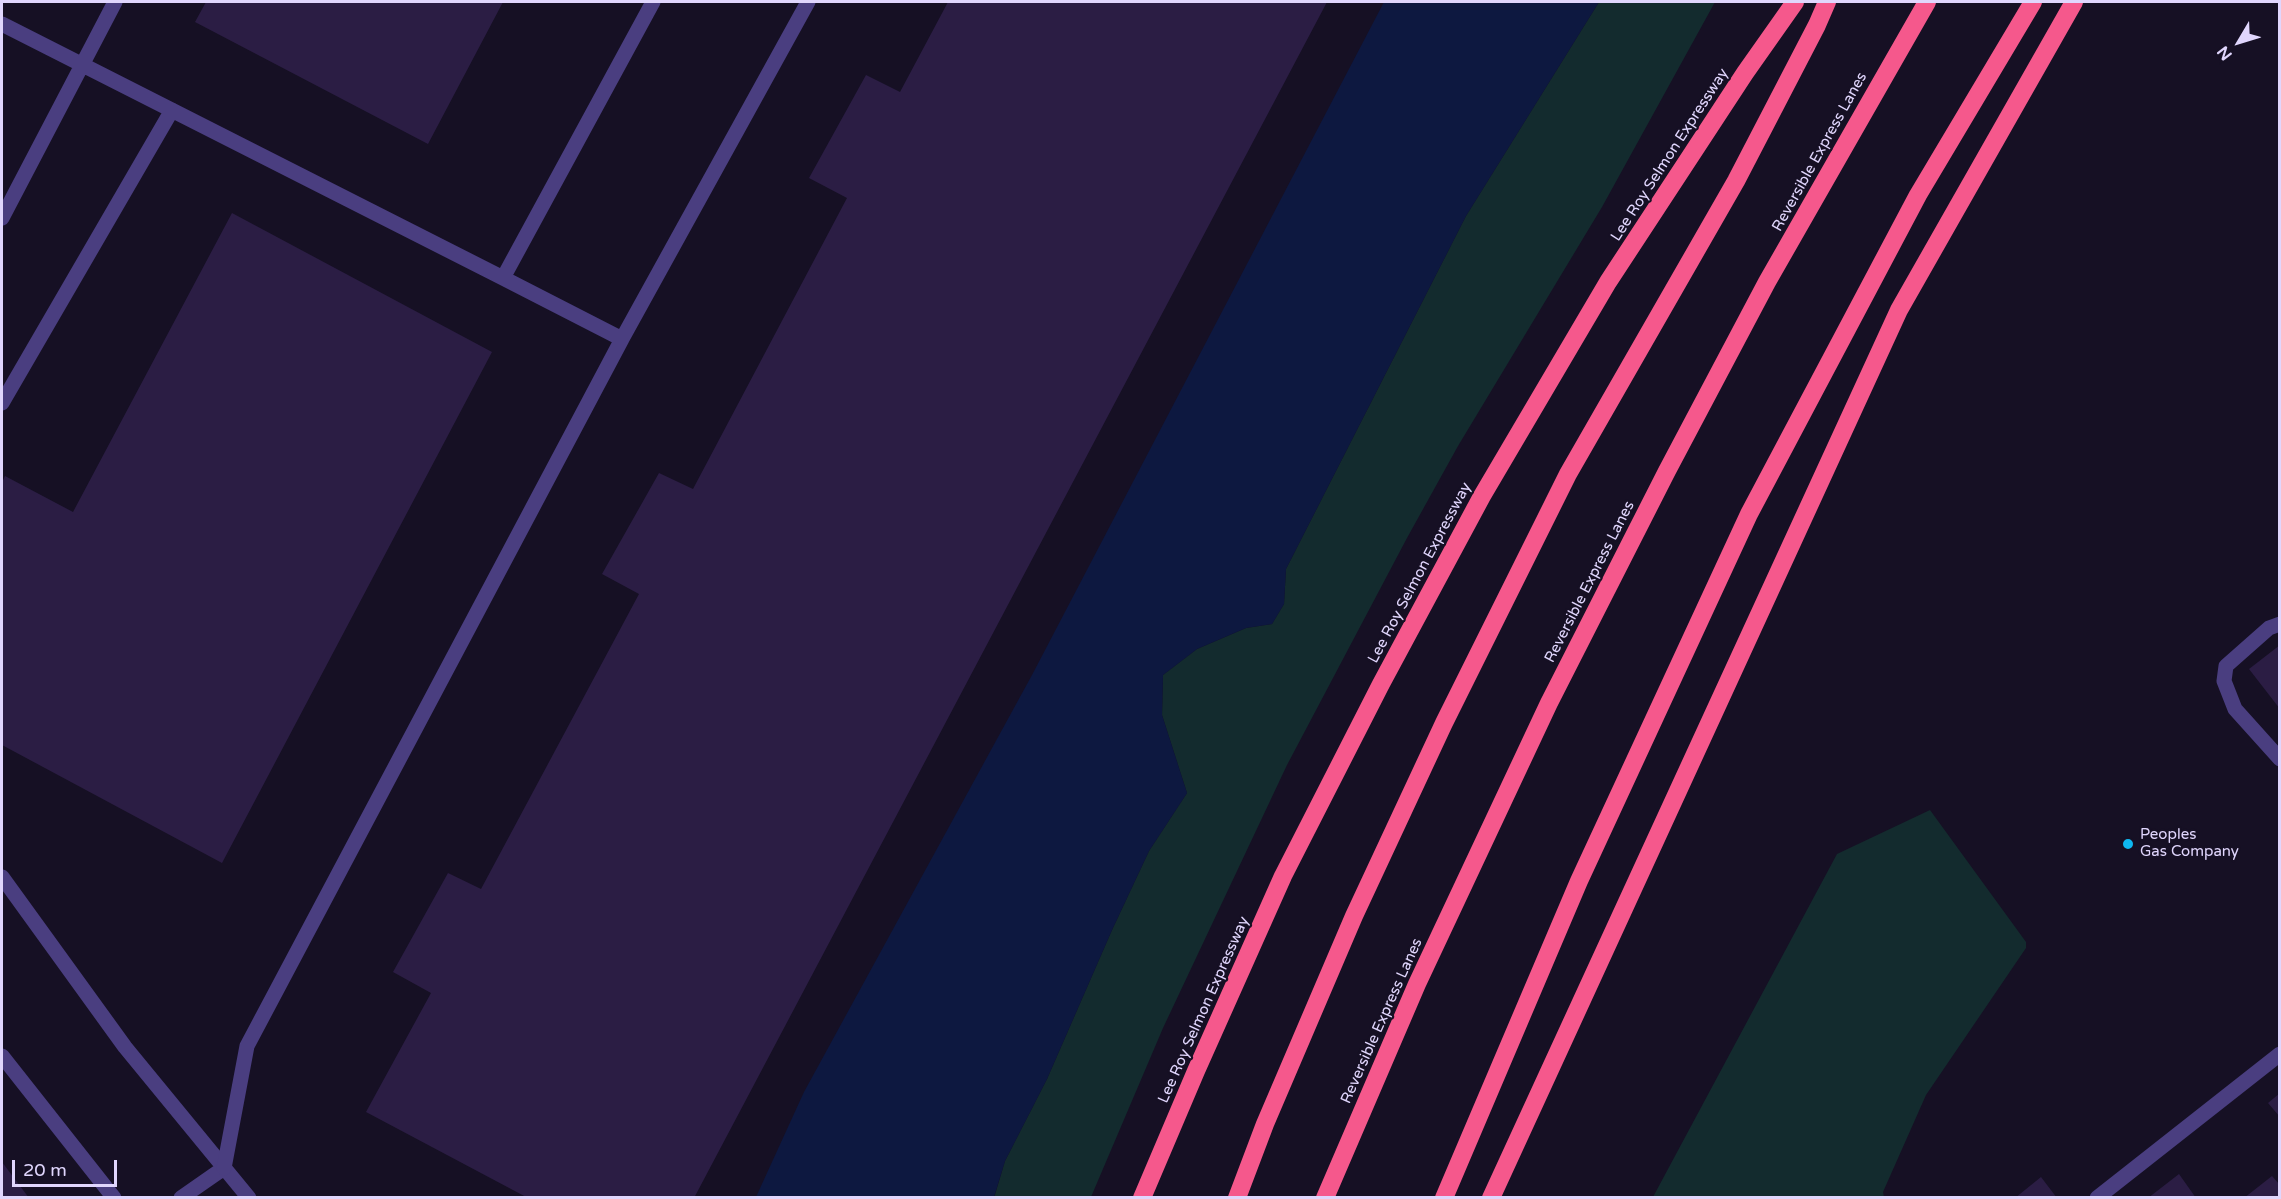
<!DOCTYPE html>
<style>
body{margin:0}
#map{position:relative;width:2281px;height:1199px;overflow:hidden;background:#161024;font-family:"Varela Round",sans-serif}
canvas{display:block}
.frame{position:absolute;inset:0;border:3px solid #e0d6fd;pointer-events:none}
.north{position:absolute;left:2209px;top:12px;width:60px;height:60px;-webkit-text-stroke:4px #161024;paint-order:stroke;rotate:232deg;font-size:16px;font-weight:700;line-height:24px;text-align:center;color:#e0d6fd}
.north::after{content:'';display:block;margin:auto;width:21px;height:27px;background:#e0d6fd;clip-path:polygon(50% 0,100% 100%,50% 72%,0 100%)}
.scale{position:absolute;left:12px;top:1160px;width:105px;height:27px;box-sizing:border-box;border:3px solid #e0d6fd;border-top:0;padding-left:8px;font-size:18px;line-height:21px;white-space:nowrap;color:#e0d6fd;-webkit-text-stroke:4px #161024;paint-order:stroke}
</style>
<div id="map">
<canvas width="2281" height="1199"></canvas>
<div class="frame"></div>
<div class="north">N</div>
<div class="scale">20 m</div>
</div>
<script>
const g = document.querySelector('canvas').getContext('2d');
g.lineJoin = 'round';
function paint(path, color) { g.fillStyle = color; g.fill(path, 'evenodd'); }
const poly = rows => new Path2D(rows.map(r => 'M' + r).join(''));
function trace(path, color, width, dash) { g.strokeStyle = color; g.lineWidth = width; g.lineCap = dash ? 'butt' : 'round'; g.setLineDash(dash || []); g.stroke(path); }
function drawText(font, color, halo, rows, align = 'center') {
  g.font = font + ' "Varela Round",sans-serif'; g.lineWidth = 4.5; g.setLineDash([]); g.textBaseline = 'middle'; g.strokeStyle = halo; g.fillStyle = color; for (const [text, x, y, turn = 0] of rows) {
    g.save(); g.translate(x, y); g.rotate((+turn || 0) * Math.PI / 180); g.textAlign = isNaN(turn) ? turn : align; if (halo) g.strokeText(text, 0, 0); g.fillText(text, 0, 0); g.restore();
  }
}
paint(poly([
 [1599,2,1715,2,1602,207,1458,446,1407,538,1287,765,1163,1028,1091,1197,994,1198,1005,1161,1047,1079,1112,930,1149,851,1187,793,1162,715,1163,675,1197,649,1246,628,1272,624,1284,604,1286,569,1466,216],
 [1930,810,2026,942,2026,948,1926,1095,1883,1192,1884,1197,1653,1197,1837,854]
]), '#132b2e');
paint(poly([
 [1384,2,1599,2,1466,216,1286,569,1284,604,1272,624,1246,628,1197,649,1163,675,1162,715,1187,793,1149,851,1112,930,1047,1079,1005,1161,994,1197,756,1197,804,1092,1032,675]
]), '#0d1840');
paint(poly([
 [206,2,503,2,428,144,195,22],
 [948,2,1327,2,694,1198,528,1198,366,1112,431,993,393,972,448,873,481,889,639,594,602,574,659,473,693,489,847,198,809,178,866,75,900,92],
 [232,213,492,352,222,863,2,745,2,482,5,476,73,512],
 [2280,645,2280,709,2249,669],
 [2280,1093,2280,1117,2268,1103],
 [2,1162,29,1198,2,1198],
 [2179,1174,2196,1198,2148,1198],
 [2272,1176,2280,1185,2280,1198,2244,1198],
 [2041,1177,2057,1198,2015,1198]
]), '#2b1d44');
trace(poly([
 [2280,624,2269,628,2226,666,2224,681,2235,709,2280,759],
 [2,877,125,1047,249,1198],
 [2,1056,114,1198],
 [181,1198,224,1168],
 [2097,1198,2280,1054]
]), '#4a3e80', 15);
trace(poly([
 [2,24,503,278,653,2],
 [2,218,115,2],
 [503,278,622,339,808,2],
 [2,403,172,110],
 [224,1168,247,1046,622,339]
]), '#4a3e80', 15);
trace(poly([
 [1142,1198,1196,1071,1283,876,1381,684,1482,496,1608,282,1745,73,1795,2],
 [1237,1198,1265,1124,1354,916,1444,723,1568,474,1736,181,1817,25,1827,2],
 [1325,1198,1417,984,1549,703,1667,471,1767,282,1927,2],
 [1444,1198,1579,881,1749,514,1918,195,2033,2],
 [1491,1198,1899,310,2074,2]
]), '#f5588c', 18);
for (const [x, y, r, color] of [
 [2128,844,6,"#0eb8f0"]
]) { const dot = new Path2D(); dot.arc(x, y, r, 0, 2 * Math.PI); g.fillStyle = color; g.fill(dot); trace(dot, '#161024', 2); }
drawText('15px', '#e0d6fd', '#161024', [
 ["Reversible Express Lanes",1820,152,-61],
 ["Lee Roy Selmon Expressway",1670,155,-57],
 ["Lee Roy Selmon Expressway",1420,573,-62],
 ["Reversible Express Lanes",1590,582,-63],
 ["Lee Roy Selmon Expressway",1204,1010,-66],
 ["Reversible Express Lanes",1382,1021,-66]
]);
drawText('15px', '#e0d6fd', '#161024', [
 ["Peoples",2140,835],
 ["Gas Company",2140,852]
], 'left');
</script>
